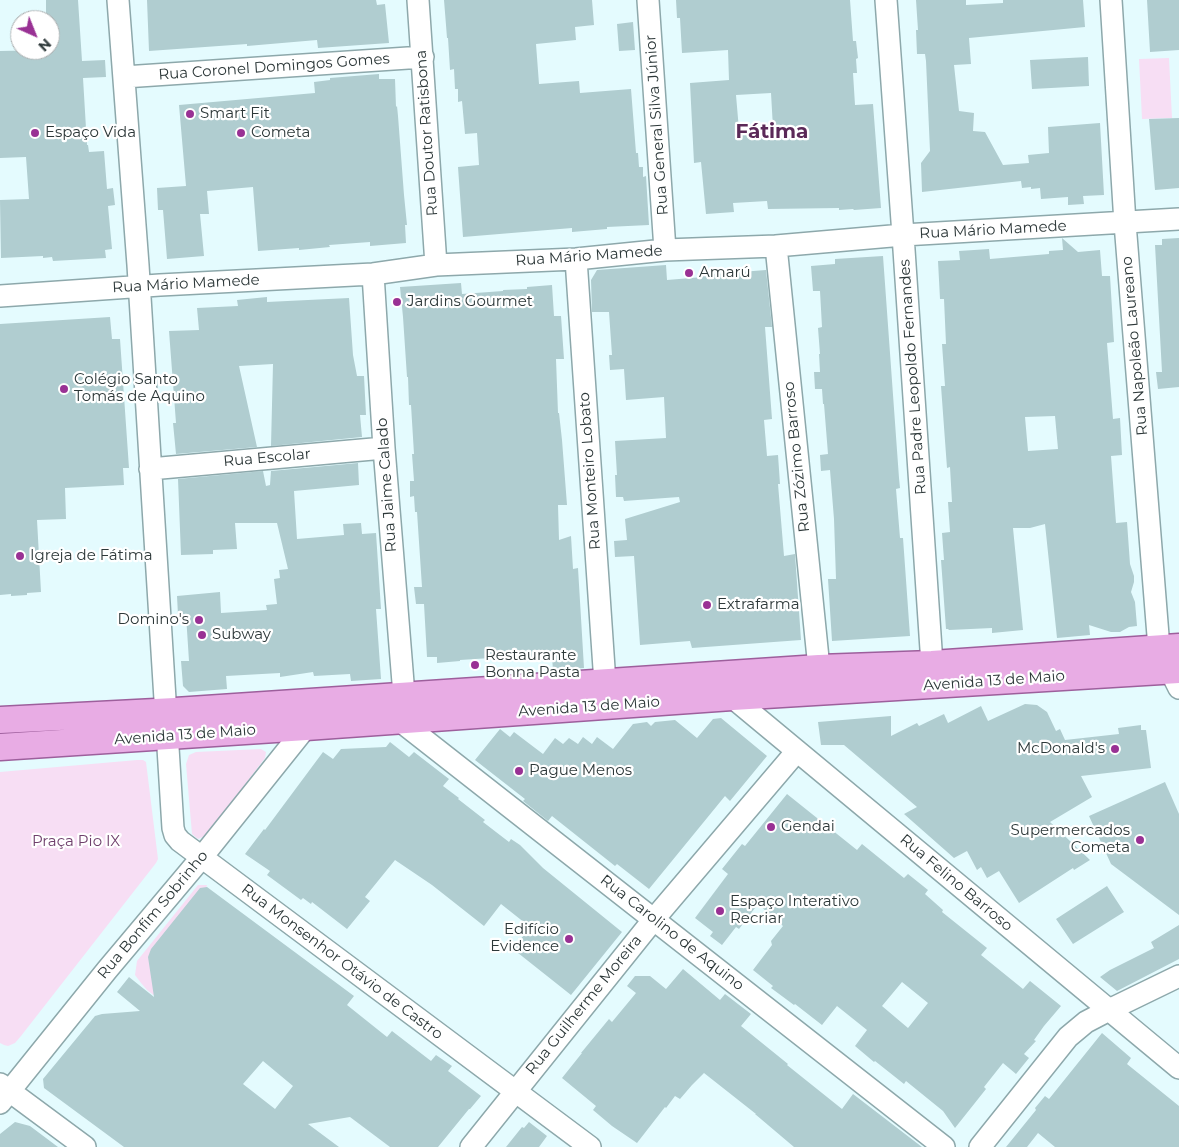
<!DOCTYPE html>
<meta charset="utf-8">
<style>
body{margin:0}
#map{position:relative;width:1179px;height:1147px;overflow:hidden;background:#e4fbfe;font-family:Montserrat,sans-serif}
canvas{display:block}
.north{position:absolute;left:10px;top:10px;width:50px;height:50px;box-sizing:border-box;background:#fff;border:1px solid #abafb0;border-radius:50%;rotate:136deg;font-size:14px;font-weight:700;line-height:20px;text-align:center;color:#2d3839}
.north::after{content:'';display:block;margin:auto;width:18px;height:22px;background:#993194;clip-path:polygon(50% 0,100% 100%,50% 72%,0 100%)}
</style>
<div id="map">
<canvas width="1179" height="1147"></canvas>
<div class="north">N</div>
</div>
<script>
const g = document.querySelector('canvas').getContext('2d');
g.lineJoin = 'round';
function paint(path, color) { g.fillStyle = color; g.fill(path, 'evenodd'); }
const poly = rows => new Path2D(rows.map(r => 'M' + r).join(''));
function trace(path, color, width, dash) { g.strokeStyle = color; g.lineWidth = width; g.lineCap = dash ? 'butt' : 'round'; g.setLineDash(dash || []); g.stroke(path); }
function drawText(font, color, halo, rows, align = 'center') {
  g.font = font + ' Montserrat,sans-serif'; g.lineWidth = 4.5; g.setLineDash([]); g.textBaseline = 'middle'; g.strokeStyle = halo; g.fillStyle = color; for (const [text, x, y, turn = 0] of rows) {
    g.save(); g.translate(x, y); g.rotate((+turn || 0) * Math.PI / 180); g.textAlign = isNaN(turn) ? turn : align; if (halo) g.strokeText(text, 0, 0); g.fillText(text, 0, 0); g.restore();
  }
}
paint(poly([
 [1169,58,1172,118,1142,119,1139,59],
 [261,749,266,752,265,758,207,835,198,839,192,834,186,764,189,755,196,752],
 [137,760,143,760,146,762,158,859,156,863,21,1036,15,1043,8,1046,4,1045,0,1043,0,772],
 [198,885,207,885,198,913,184,1019,147,990,141,983,135,975,137,961]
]), '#f7def4');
paint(poly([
 [46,0,78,0,82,61,105,60,106,77,83,78,87,145,88,145,89,152,104,151,107,189,113,188,115,205,108,206,112,249,105,250,106,258,53,261,52,257,43,258,43,256,1,258,0,200,29,199,26,157,0,158,0,51,50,50,50,20,46,20],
 [147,0,376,0,377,5,385,4,389,43,318,48,317,40,247,46,247,44,149,51],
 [444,0,592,0,594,25,575,27,576,40,536,44,539,84,579,81,580,93,631,89,636,153,638,153,639,167,643,167,643,177,646,176,649,225,607,227,607,229,572,232,572,228,463,237,458,167,479,165,477,133,465,134,462,101,458,102,458,89,455,89,454,69,450,70,448,38,447,38,446,25],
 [676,0,850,0,853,41,856,41,858,58,856,59,857,73,853,73,855,105,873,104,881,208,854,210,853,209,839,210,839,208,768,209,767,201,733,203,734,212,706,214,701,162,694,163,690,83,729,80,728,50,682,53,680,18,677,18],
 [771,93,773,128,739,130,736,95],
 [916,0,966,0,966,5,1003,3,1003,0,1083,0,1085,27,969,38,971,64,954,65,959,111,974,113,973,131,985,132,1003,165,1029,163,1028,155,1049,153,1048,127,1100,123,1104,195,1083,196,1084,204,1068,205,1068,197,1041,199,1040,188,1031,189,1031,187,1022,188,1021,181,922,192,921,163,930,151,926,61,925,54,917,54,916,30,918,30],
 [1147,0,1179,0,1179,50,1150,52],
 [633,22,635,50,619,51,617,24],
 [1088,57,1089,86,1032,89,1030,60],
 [379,74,379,79,395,79,396,107,397,106,398,116,404,195,407,225,405,225,406,243,370,246,370,242,329,245,330,247,299,250,299,248,258,251,253,187,207,191,209,214,200,214,204,256,167,259,163,210,158,210,157,188,186,186,179,105,315,93,314,82,330,80,330,78],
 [1179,118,1179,188,1155,190,1149,119],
 [1062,238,1078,252,1100,250,1102,276,1110,276,1114,342,1107,343,1113,419,1120,418,1122,455,1111,456,1116,523,1127,522,1130,564,1134,576,1134,582,1131,592,1135,602,1137,626,1129,627,1120,632,1111,632,1089,625,1090,635,1057,638,1045,524,1030,528,1013,528,1023,630,992,633,992,628,949,630,948,629,946,629,941,560,944,560,942,533,950,532,948,502,952,502,950,467,947,468,941,386,945,386,942,344,946,344,944,299,940,299,938,261,960,260,959,251,989,249,990,259,1049,254,1049,251,1063,250],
 [1055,416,1058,449,1028,451,1025,417],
 [1179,238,1179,387,1158,389,1156,372,1162,372,1155,245,1162,245,1162,239],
 [883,256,899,478,900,488,896,489,900,538,903,538,910,636,832,641,828,579,836,579,834,519,830,470,821,471,820,455,828,454,824,404,823,404,822,389,815,389,814,372,820,372,819,354,820,354,818,328,822,327,820,291,813,291,811,266,835,264,835,259],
 [666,265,667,280,703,277,703,275,766,270,772,327,765,327,772,419,764,420,767,456,778,455,780,484,778,484,784,556,795,554,801,640,692,648,690,641,640,645,634,556,615,557,614,541,627,540,625,519,680,502,679,497,624,501,623,497,616,497,615,475,617,475,615,441,666,438,664,397,626,400,624,369,610,370,609,355,612,355,609,312,592,312,591,280,597,270],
 [461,283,462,294,503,291,503,290,527,289,527,287,552,285,554,316,561,316,564,359,556,359,558,413,559,413,562,440,567,505,558,505,559,540,571,536,573,569,578,568,584,668,553,670,552,657,506,659,506,657,460,660,460,661,437,663,437,657,427,657,424,604,416,604,414,587,422,587,417,512,415,512,414,496,410,497,410,481,414,481,412,454,414,454,411,405,409,405,408,377,407,377,403,317,400,287],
 [267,297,267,302,349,298,353,355,357,376,364,376,366,415,360,415,362,437,271,446,273,364,239,366,257,447,176,454,173,423,176,423,169,331,199,330,197,308,238,306,237,300],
 [110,317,112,339,120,339,129,468,123,468,124,485,65,488,66,519,37,520,41,592,27,593,27,595,11,596,11,594,0,595,0,324],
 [358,463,359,485,294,491,297,539,344,535,343,524,361,523,362,534,376,533,381,609,376,609,381,679,351,681,350,674,314,676,313,672,280,677,280,673,226,676,227,689,189,692,183,686,181,661,189,661,186,615,178,615,177,596,220,592,221,613,267,610,266,605,277,604,274,579,280,578,279,570,288,569,277,523,235,523,237,549,213,550,213,554,181,555,178,479,263,471,266,486,270,485,271,471],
 [1025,704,1037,705,1047,712,1056,731,1060,729,1065,740,1119,734,1118,728,1141,725,1141,730,1146,730,1151,768,1081,776,1092,797,1050,822,1090,860,1074,870,1073,868,1019,903,999,871,987,878,981,867,977,870,967,851,954,858,904,814,917,807,844,745,821,745,818,722,891,716,891,736,917,723,919,726,944,714,948,723,981,706,988,721],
 [721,718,767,756,730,801,725,796,649,889,617,864,615,866,552,816,548,821,523,801,525,799,475,760,500,729,510,737,514,732,543,754,555,738,563,744,569,738,578,744,583,737,592,744,597,737,613,749,633,724,647,722,651,726,655,722,675,720,697,738,713,719],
 [390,742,409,757,414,752,449,779,443,786,459,798,458,799,485,820,483,822,509,842,511,839,520,845,543,868,622,932,571,995,513,949,530,927,501,904,484,926,432,885,395,860,365,897,370,901,347,929,312,902,311,904,303,898,301,900,267,875,270,871,245,854,264,829,265,830,323,752,333,759,341,749,386,747],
 [1165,782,1179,814,1179,915,1111,864,1089,816],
 [787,794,857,850,862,844,904,878,908,874,928,890,925,894,943,910,942,912,987,948,981,955,1023,989,1030,981,1061,1006,1044,1026,1034,1040,1036,1041,1024,1054,1029,1058,1016,1074,1003,1063,984,1087,986,1089,955,1128,943,1111,906,1081,904,1084,875,1061,874,1062,855,1046,867,1030,837,1006,822,1025,795,1004,794,1005,771,988,773,986,753,970,772,945,771,941,783,926,758,904,739,929,736,927,722,945,710,936,713,932,695,918,728,874,722,869,742,844,745,846],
 [902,982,928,1003,908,1028,882,1006],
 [1107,886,1124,912,1073,944,1056,919],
 [207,887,354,996,347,1005,387,1037,392,1031,431,1061,436,1055,452,1066,448,1071,481,1096,470,1109,469,1109,438,1147,390,1147,350,1117,308,1124,339,1147,124,1147,44,1088,43,1079,95,1016,102,1014,140,1011,117,992,129,977,154,997,148,957,151,949,200,888],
 [263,1061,293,1086,275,1109,243,1084],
 [1179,925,1179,959,1117,991,1100,977,1110,970,1154,948,1151,942],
 [683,969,720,1000,725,994,751,1014,741,1026,788,1064,787,1065,842,1109,853,1094,922,1147,794,1147,755,1114,756,1114,704,1073,692,1085,680,1099,675,1096,666,1108,665,1107,637,1143,612,1126,593,1110,596,1106,562,1078,582,1053,581,1053,609,1019,612,1022,636,993,627,986,635,976,650,976,666,989],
 [1102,1033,1131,1058,1127,1064,1179,1106,1179,1147,1055,1147,1038,1133,1027,1147,1006,1147,1036,1110,1035,1108,1045,1096,1049,1099],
 [15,1122,30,1126,58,1147,0,1147,0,1134],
 [529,1122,547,1136,539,1147,506,1147,522,1127,524,1128]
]), '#b0cdd0');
const minor = poly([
 [118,0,138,265,173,828,175,835,180,841,590,1147],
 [418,0,436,265],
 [648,0,665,250],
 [886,0,903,235,932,664],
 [1111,0,1125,223,1159,648,1179,688],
 [124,77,423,57],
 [776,246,819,668],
 [576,259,605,683],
 [373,274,384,448,404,695],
 [0,296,160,285,373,274,436,265,576,259,665,250,776,246,903,235,1179,219],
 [150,469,384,448],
 [732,697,1179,1068],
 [399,720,944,1147],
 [0,1084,85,1147],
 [0,1103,107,970,202,857,306,727],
 [471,1147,654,919,797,751],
 [980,1147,1068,1037,1086,1022,1109,1010,1179,976]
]);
const major = poly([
 [0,720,175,711,819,668,932,664,1179,647],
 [0,747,306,727,732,697,1179,670]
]);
trace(minor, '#8da8ab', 24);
trace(major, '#9d5f9c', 29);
trace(minor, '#fff', 21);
trace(major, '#e8ace4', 26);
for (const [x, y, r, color] of [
 [190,114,5,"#993194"],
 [35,133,5,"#993194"],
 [241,133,5,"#993194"],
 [689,273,5,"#993194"],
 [397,302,5,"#993194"],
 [64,389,5,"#993194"],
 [20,556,5,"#993194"],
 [707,605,5,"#993194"],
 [199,620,5,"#993194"],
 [202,635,5,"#993194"],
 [475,665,5,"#993194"],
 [1115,749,5,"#993194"],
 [519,771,5,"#993194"],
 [771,827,5,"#993194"],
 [1140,840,5,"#993194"],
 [720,911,5,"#993194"],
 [569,939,5,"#993194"]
]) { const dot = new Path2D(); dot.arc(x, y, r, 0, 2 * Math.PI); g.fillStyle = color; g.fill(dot); trace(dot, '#fff', 2); }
drawText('15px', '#2d3839', '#fff', [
 ["Rua Coronel Domingos Gomes",274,67,-4],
 ["Rua General Silva Júnior",657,125,-94],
 ["Rua Doutor Ratisbona",427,133,-94],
 ["Rua Mário Mamede",993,230,-3],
 ["Rua Mário Mamede",589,256,-4],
 ["Rua Mário Mamede",186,284,-3],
 ["Rua Napoleão Laureano",1135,346,-95],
 ["Rua Padre Leopoldo Fernandes",913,377,-94],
 ["Rua Zózimo Barroso",797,457,-96],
 ["Rua Escolar",267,458,-5],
 ["Rua Monteiro Lobato",590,471,-94],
 ["Rua Jaime Calado",387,485,-94],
 ["Avenida 13 de Maio",994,681,-4],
 ["Avenida 13 de Maio",589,707,-4],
 ["Avenida 13 de Maio",185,735,-4],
 ["Rua Felino Barroso",956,883,40],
 ["Rua Bonfim Sobrinho",153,915,-50],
 ["Rua Carolino de Aquino",672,933,38],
 ["Rua Monsenhor Otávio de Castro",342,962,37],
 ["Rua Guilherme Moreira",584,1005,-51]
]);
drawText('15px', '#2d3839', '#fff', [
 ["Smart Fit",200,114],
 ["Espaço Vida",45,133],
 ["Cometa",251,133],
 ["Amarú",699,273],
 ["Jardins Gourmet",407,302],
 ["Colégio Santo",74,380],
 ["Tomás de Aquino",74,397],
 ["Igreja de Fátima",30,556],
 ["Extrafarma",717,605],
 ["Domino's",189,620,"right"],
 ["Subway",212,635],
 ["Restaurante",485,656],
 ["Bonna Pasta",485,673],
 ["McDonald's",1105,749,"right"],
 ["Pague Menos",529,771],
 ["Gendai",781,827],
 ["Supermercados",1130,831,"right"],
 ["Cometa",1130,848,"right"],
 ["Espaço Interativo",730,902],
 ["Recriar",730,919],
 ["Edifício",559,930,"right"],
 ["Evidence",559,947,"right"]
], 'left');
drawText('15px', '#6f406c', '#fff', [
 ["Praça Pio IX",76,842]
]);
drawText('bold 20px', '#5b2958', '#fff', [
 ["Fátima",772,132]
]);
</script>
